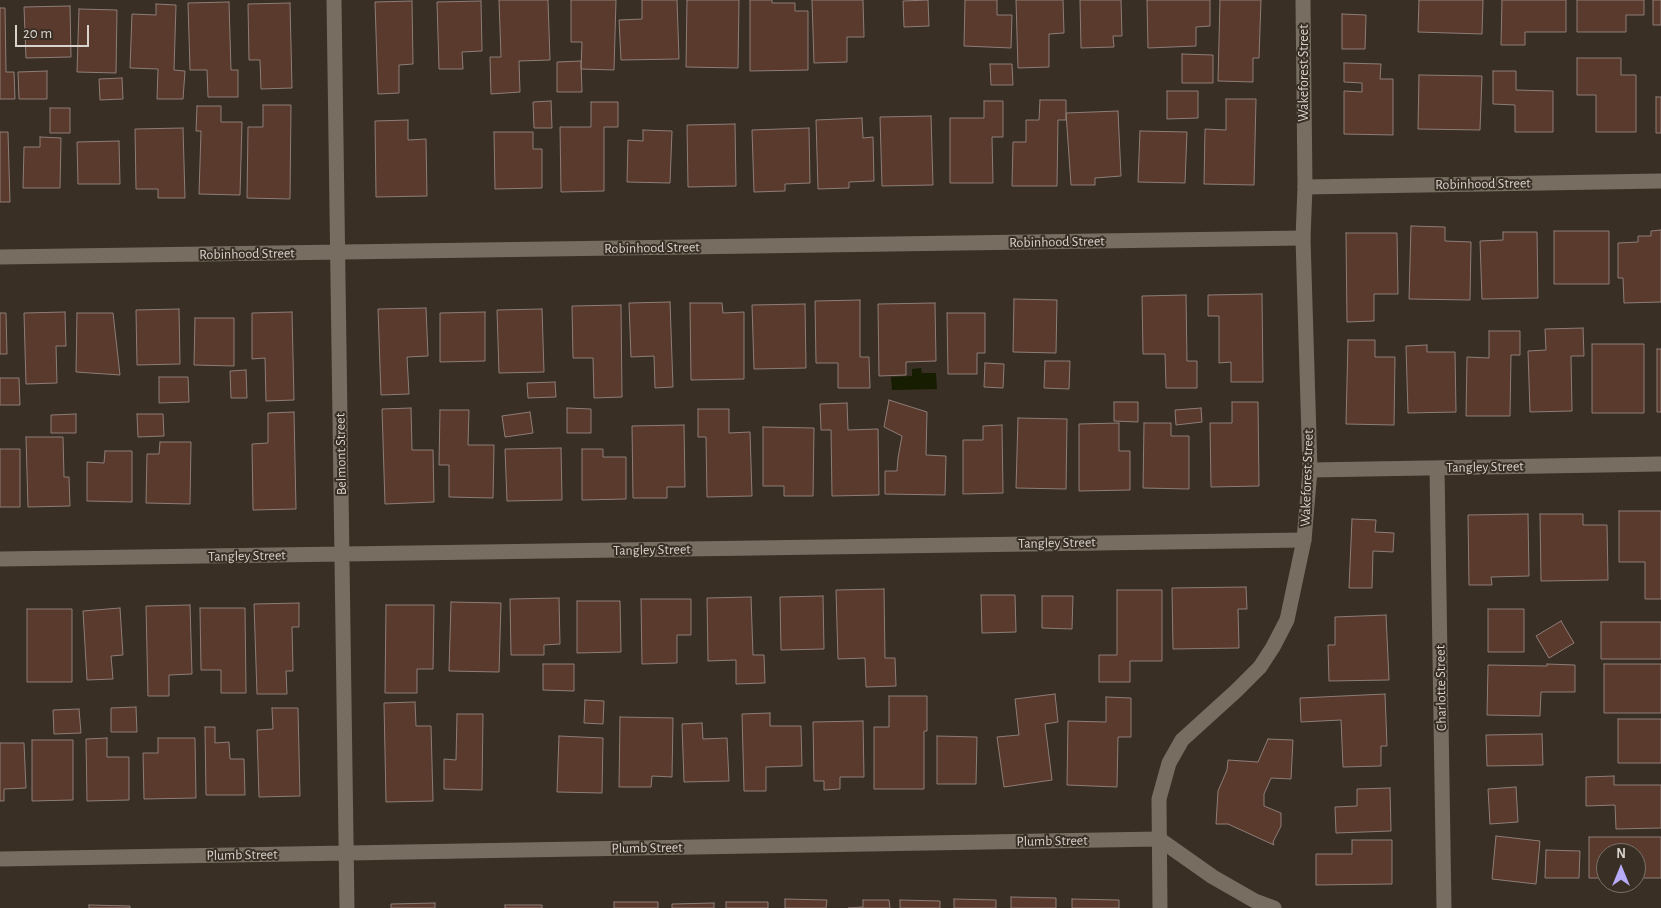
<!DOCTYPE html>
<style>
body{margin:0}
#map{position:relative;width:1661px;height:908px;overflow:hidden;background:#392f25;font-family:"Alegreya Sans",sans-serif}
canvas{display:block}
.north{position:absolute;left:1596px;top:843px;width:50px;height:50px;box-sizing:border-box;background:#392f25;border:1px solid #797168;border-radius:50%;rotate:0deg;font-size:14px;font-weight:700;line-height:20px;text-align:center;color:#d9d3cd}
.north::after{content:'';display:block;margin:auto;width:18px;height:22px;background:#b8abf7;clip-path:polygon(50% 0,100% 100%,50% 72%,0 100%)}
.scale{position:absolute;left:15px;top:25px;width:74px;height:22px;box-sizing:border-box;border:2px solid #d9d3cd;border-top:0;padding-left:6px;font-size:15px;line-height:18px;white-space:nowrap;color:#d9d3cd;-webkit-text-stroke:4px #392f25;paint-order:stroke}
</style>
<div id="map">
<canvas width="1661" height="908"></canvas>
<div class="north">N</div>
<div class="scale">20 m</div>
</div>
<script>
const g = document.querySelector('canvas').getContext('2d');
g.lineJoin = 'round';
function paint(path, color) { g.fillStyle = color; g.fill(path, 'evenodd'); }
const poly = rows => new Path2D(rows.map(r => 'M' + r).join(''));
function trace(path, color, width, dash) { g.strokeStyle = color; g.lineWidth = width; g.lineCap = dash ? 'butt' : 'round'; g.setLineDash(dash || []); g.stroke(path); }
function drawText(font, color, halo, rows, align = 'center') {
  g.font = font + ' "Alegreya Sans",sans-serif'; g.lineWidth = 4; g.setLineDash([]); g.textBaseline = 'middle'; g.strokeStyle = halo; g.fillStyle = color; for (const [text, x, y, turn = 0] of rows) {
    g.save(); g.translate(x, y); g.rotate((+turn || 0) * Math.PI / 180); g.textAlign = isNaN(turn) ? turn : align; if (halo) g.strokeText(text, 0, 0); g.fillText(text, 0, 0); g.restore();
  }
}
paint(poly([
 [921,368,922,373,936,373,937,389,892,390,891,377,912,376,912,369]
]), '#161d01');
const building = poly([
 [499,0,548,0,550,60,519,61,520,92,491,94,490,57,501,57,499,0],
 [571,0,616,0,614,70,581,69,582,42,571,42,571,0],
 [642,0,677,0,679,59,621,60,619,20,642,19,642,0],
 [687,0,739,0,738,68,686,67,687,0],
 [750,0,772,0,772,3,795,3,795,11,808,11,808,70,750,71,750,0],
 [812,0,863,0,864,37,847,37,847,62,814,63,812,0],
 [928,0,929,26,904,27,903,1,928,0],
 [965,0,997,0,997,15,1012,15,1011,48,964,46,965,0],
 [1016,0,1063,0,1064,33,1049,34,1049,67,1018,68,1016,0],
 [1080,0,1121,0,1122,36,1113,36,1114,47,1081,48,1080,0],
 [1147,0,1210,0,1210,26,1196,27,1196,46,1148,48,1147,0],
 [1220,0,1261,0,1259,58,1253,58,1253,82,1218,81,1220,0],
 [1419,0,1483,0,1482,34,1418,32,1419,0],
 [1502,0,1566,0,1566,32,1525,32,1525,45,1501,45,1502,0],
 [1577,0,1644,0,1644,15,1626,15,1626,32,1577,32,1577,0],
 [1653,0,1661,0,1661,25,1653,25,1653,0],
 [412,1,413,64,399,65,399,93,378,94,375,2,412,1],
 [481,1,482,51,462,52,463,69,439,69,437,2,481,1],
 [229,2,231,70,238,70,238,97,208,97,207,70,190,70,188,3,229,2],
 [290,3,292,88,261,89,260,60,249,60,248,4,290,3],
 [156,4,176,5,174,70,185,71,183,99,157,99,158,69,130,68,132,14,156,15,156,4],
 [70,6,71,57,26,58,24,7,70,6],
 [0,8,5,8,6,72,14,72,15,99,0,99,0,8],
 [79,9,117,10,116,73,77,72,79,9],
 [1342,14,1366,15,1365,49,1342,49,1342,14],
 [1182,54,1213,55,1213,83,1182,83,1182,54],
 [1577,58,1621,58,1621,75,1636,75,1636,132,1596,132,1596,95,1577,95,1577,58],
 [581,61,582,92,557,92,557,62,581,61],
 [1344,63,1381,64,1380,79,1393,79,1393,135,1344,134,1344,91,1362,92,1362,83,1344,82,1344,63],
 [990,64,1012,64,1013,85,991,85,990,64],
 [47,71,47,99,19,99,18,72,47,71],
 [1493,71,1516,71,1516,90,1553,91,1553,132,1515,132,1515,105,1493,104,1493,71],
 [1419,75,1482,76,1480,130,1418,129,1419,75],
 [122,78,123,99,100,100,99,79,122,78],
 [1167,91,1198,91,1198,118,1167,119,1167,91],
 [1656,97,1661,97,1661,133,1656,133,1656,97],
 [1226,99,1256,99,1254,185,1204,184,1205,129,1226,130,1226,99],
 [1040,100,1066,100,1066,120,1058,120,1057,186,1012,186,1013,142,1026,142,1026,120,1039,120,1040,100],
 [551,101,552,128,534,128,533,102,551,101],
 [984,101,1003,101,1003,137,992,137,993,183,950,183,950,118,984,118,984,101],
 [591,102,618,102,618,127,604,127,604,191,561,192,560,127,591,127,591,102],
 [263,105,291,105,290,199,247,198,248,127,263,127,263,105],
 [197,106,221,106,221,122,242,122,240,195,199,194,201,131,196,131,197,106],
 [50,108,70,108,70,133,50,133,50,108],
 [1118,111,1121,176,1095,178,1095,185,1071,185,1066,113,1118,111],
 [931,116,933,185,882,186,880,117,931,116],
 [862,118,863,138,873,137,874,181,849,182,849,188,818,189,816,120,862,118],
 [408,120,408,140,426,139,427,196,376,197,375,121,408,120],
 [735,124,736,186,688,187,687,125,735,124],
 [183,128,185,198,158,198,158,189,136,189,135,129,183,128],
 [809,128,810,183,785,184,785,191,754,192,752,130,809,128],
 [643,130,672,131,670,183,627,182,628,140,643,141,643,130],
 [1140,131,1187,132,1185,183,1138,182,1140,131],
 [0,132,8,132,10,202,0,202,0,132],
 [494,132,533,132,533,149,542,149,542,188,495,189,494,132],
 [40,137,61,138,60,188,23,188,24,147,40,147,40,137],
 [119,141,120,184,78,184,77,142,119,141],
 [1411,226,1445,227,1445,241,1471,242,1470,300,1409,299,1411,226],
 [1661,230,1661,302,1624,303,1623,278,1618,278,1618,243,1638,242,1638,236,1651,236,1651,231,1661,230],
 [1554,231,1609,231,1609,284,1554,284,1554,231],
 [1503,232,1537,232,1538,298,1482,299,1480,241,1503,240,1503,232],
 [1346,233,1397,233,1398,294,1374,294,1374,321,1347,322,1346,233],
 [1262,294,1263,382,1231,382,1231,362,1219,363,1219,316,1208,316,1208,295,1262,294],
 [1186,295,1187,361,1197,361,1197,388,1166,388,1165,354,1143,354,1142,296,1186,295],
 [1014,299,1057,300,1056,353,1013,352,1014,299],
 [860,300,860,357,869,357,870,388,838,388,838,363,816,363,815,301,860,300],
 [670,302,673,387,655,388,654,356,631,357,629,303,670,302],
 [690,303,722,303,723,313,744,312,744,379,691,380,690,303],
 [935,303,936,361,906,362,906,375,879,376,878,304,935,303],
 [805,304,806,368,754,369,752,305,805,304],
 [621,305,622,397,594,398,593,358,573,358,572,306,621,305],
 [426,308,428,356,407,357,409,394,381,395,378,309,426,308],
 [179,309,180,364,137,365,136,310,179,309],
 [542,309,544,372,499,373,497,310,542,309],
 [65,312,66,346,56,346,57,383,26,384,24,313,65,312],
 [292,312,294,400,266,401,265,358,252,359,252,313,292,312],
 [485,312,485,361,440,362,440,313,485,312],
 [0,313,6,313,7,354,0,354,0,313],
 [77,313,113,313,120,375,76,372,77,313],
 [947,313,985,313,985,353,977,353,977,374,948,374,947,313],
 [195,318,234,318,234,366,194,365,195,318],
 [1583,328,1584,356,1571,356,1572,411,1530,412,1528,351,1546,350,1545,329,1583,328],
 [1489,331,1520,331,1520,355,1511,355,1510,416,1466,416,1467,357,1489,358,1489,331],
 [1348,340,1375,340,1375,357,1395,357,1394,425,1346,424,1348,340],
 [1592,344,1644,344,1644,413,1592,413,1592,344],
 [1427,345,1427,352,1455,352,1456,412,1408,413,1406,346,1427,345],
 [1657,349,1661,349,1661,412,1657,412,1657,349],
 [1045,361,1070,361,1069,389,1044,388,1045,361],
 [985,363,1004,364,1003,388,984,387,985,363],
 [246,370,247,398,231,398,230,371,246,370],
 [159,377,188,377,189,402,159,403,159,377],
 [0,378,19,378,20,405,0,405,0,378],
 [555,382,556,397,528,398,527,383,555,382],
 [889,400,927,412,926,455,946,456,945,495,885,494,885,471,897,471,898,458,902,436,884,427,889,400],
 [1114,402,1138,402,1138,422,1114,421,1114,402],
 [1232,402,1258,402,1259,486,1211,487,1210,423,1232,423,1232,402],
 [847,403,848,430,878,429,879,495,832,496,831,430,821,430,820,404,847,403],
 [411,408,412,450,433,450,434,502,385,504,382,409,411,408],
 [567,408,591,409,591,433,567,433,567,408],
 [1201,408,1202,422,1176,425,1175,410,1201,408],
 [698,409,729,409,729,433,750,432,752,496,707,497,706,437,698,437,698,409],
 [440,410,469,410,468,445,494,445,493,498,449,497,449,465,439,465,440,410],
 [294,412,296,509,253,510,252,444,268,443,268,413,294,412],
 [530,412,533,433,505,437,502,416,530,412],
 [76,414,76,433,51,433,51,415,76,414],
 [137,414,163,414,164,436,138,437,137,414],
 [1018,418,1067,419,1066,489,1016,488,1018,418],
 [1119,423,1119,451,1130,451,1130,490,1079,491,1079,424,1119,423],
 [1144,423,1171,423,1171,436,1189,436,1189,489,1143,488,1144,423],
 [684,425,685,487,667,487,667,498,633,498,632,426,684,425],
 [1002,425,1003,493,963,494,963,440,983,440,983,426,1002,425],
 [763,427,814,428,813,496,784,496,784,486,763,486,763,427],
 [26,437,63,437,64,477,69,477,70,506,28,507,26,437],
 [160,442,191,442,190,504,146,503,147,454,159,454,160,442],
 [561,448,562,500,507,501,505,449,561,448],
 [0,449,20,449,20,507,0,507,0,449],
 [582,449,603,449,603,457,626,457,626,499,582,500,582,449],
 [105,451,132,451,132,502,87,501,87,462,104,463,105,451],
 [1619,511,1661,511,1661,599,1645,599,1645,562,1619,562,1619,511],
 [1528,514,1529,576,1491,577,1492,585,1469,585,1468,515,1528,514],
 [1540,514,1583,514,1583,525,1607,525,1608,580,1541,581,1540,514],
 [1352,519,1376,520,1375,532,1394,533,1393,552,1373,551,1372,588,1349,588,1352,519],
 [1246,587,1247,609,1238,609,1239,648,1173,649,1172,588,1246,587],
 [884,589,885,658,895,658,896,686,866,687,865,658,838,659,836,590,884,589],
 [1117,590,1162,590,1162,661,1130,661,1130,682,1099,682,1099,655,1117,655,1117,590],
 [981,595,1015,595,1016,632,982,633,981,595],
 [823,596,824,649,781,650,780,597,823,596],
 [1042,596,1073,596,1072,629,1042,628,1042,596],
 [751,597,753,655,764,655,765,683,736,684,736,660,708,661,707,598,751,597],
 [559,598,560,644,544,645,544,655,511,655,510,599,559,598],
 [641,599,691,599,691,635,677,635,677,663,642,664,641,599],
 [577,601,620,601,621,652,577,653,577,601],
 [451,602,501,603,499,672,449,671,451,602],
 [299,603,299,627,292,627,293,671,286,671,287,694,257,694,254,604,299,603],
 [190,605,192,674,169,675,169,696,148,696,146,606,190,605],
 [386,605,434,605,433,669,417,669,417,693,385,693,386,605],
 [120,608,123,655,111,656,113,679,87,680,83,611,120,608],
 [200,608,245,608,246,693,221,693,221,670,201,670,200,608],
 [27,609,72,609,72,682,27,682,27,609],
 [1488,609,1524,609,1524,652,1488,652,1488,609],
 [1386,615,1389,680,1329,681,1328,645,1335,645,1335,617,1386,615],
 [1561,621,1574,643,1549,658,1536,636,1561,621],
 [1601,622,1661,622,1661,659,1601,659,1601,622],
 [543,664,574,664,574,691,543,690,543,664],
 [1547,664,1575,665,1575,692,1541,692,1540,716,1487,715,1488,665,1547,666,1547,664],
 [1604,664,1661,664,1661,713,1604,713,1604,664],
 [1055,694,1058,722,1045,724,1052,780,1004,787,997,737,1019,735,1015,699,1055,694],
 [1385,694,1387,746,1381,746,1381,766,1343,767,1341,720,1301,722,1300,698,1385,694],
 [889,696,927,696,927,731,924,731,924,789,874,789,874,727,889,727,889,696],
 [1106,697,1131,698,1131,737,1118,737,1117,787,1067,785,1068,721,1106,722,1106,697],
 [585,700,604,701,603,724,584,723,585,700],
 [415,702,416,726,431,726,433,801,386,802,384,703,415,702],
 [136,707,137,732,111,732,111,708,136,707],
 [272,708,298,708,300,796,259,797,257,730,273,729,272,708],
 [79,709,81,733,54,734,53,710,79,709],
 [770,713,770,726,801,726,802,766,766,767,766,791,744,791,742,714,770,713],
 [457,714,483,714,482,790,444,789,444,759,456,760,457,714],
 [620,717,673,718,672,777,652,776,651,787,619,787,620,717],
 [1618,719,1661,719,1661,763,1618,763,1618,719],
 [863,721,864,777,840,777,840,789,824,790,824,781,814,781,813,722,863,721],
 [702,723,703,739,727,738,729,781,684,782,682,724,702,723],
 [205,727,215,727,215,743,229,742,230,759,244,759,245,795,206,795,205,727],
 [1542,734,1543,765,1487,766,1486,735,1542,734],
 [559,736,603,738,602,793,557,792,559,736],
 [937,736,977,737,976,784,937,784,937,736],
 [107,738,107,757,129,757,129,800,87,801,86,739,107,738],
 [158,738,195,738,196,798,144,799,143,753,158,753,158,738],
 [1268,739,1293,740,1291,779,1271,778,1264,794,1264,806,1281,813,1281,826,1273,842,1274,845,1228,824,1216,824,1218,791,1227,770,1228,760,1258,762,1268,739],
 [32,740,73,740,73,800,32,801,32,740],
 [0,743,24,743,26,788,4,789,4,801,0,801,0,743],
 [1614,776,1614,785,1661,785,1661,828,1616,829,1615,805,1586,806,1586,777,1614,776],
 [1516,787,1518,822,1490,824,1488,789,1516,787],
 [1390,788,1391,831,1336,833,1335,807,1357,806,1357,789,1390,788],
 [1496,836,1540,841,1536,884,1492,879,1496,836],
 [1589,837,1661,837,1661,878,1636,878,1636,853,1606,853,1606,878,1589,878,1589,837],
 [1352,840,1392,840,1392,884,1316,885,1316,854,1352,854,1352,840],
 [1546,850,1580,851,1579,878,1545,878,1546,850],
 [1011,897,1056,898,1056,908,1011,908,1011,897],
 [785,899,827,900,826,908,785,908,785,899],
 [954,899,996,900,996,908,954,908,954,899],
 [1072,899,1119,900,1119,908,1072,908,1072,899],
 [863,900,889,900,890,908,848,908,863,907,863,900],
 [900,900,940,901,940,908,900,908,900,900],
 [614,902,658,902,658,908,614,908,614,902],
 [726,902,768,902,768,908,726,908,726,902],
 [435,903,435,908,391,908,391,904,435,903],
 [714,903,714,908,672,908,672,904,714,903],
 [89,905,130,906,130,908,89,908,89,905],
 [505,905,542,905,542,908,505,908,505,905]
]);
paint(building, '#5b3a2e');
trace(building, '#8d7d77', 1);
trace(poly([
 [334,0,347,908],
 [1305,187,1661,181],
 [0,257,1303,238],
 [1437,468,1444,908],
 [1310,470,1661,464],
 [0,559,1304,540],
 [0,859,1159,839,1213,877,1255,901,1274,908]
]), '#786d61', 15);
trace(poly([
 [1160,908,1159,799,1169,763,1182,740,1236,691,1260,667,1273,647,1287,620,1304,540,1310,470,1303,238,1305,187,1303,0]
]), '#786d61', 15);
drawText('14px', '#d9d3cd', '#392f25', [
 ["Wakeforest Street",1304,73,-90],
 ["Robinhood Street",1483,184,-1],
 ["Robinhood Street",1057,242,-1],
 ["Robinhood Street",652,248,-1],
 ["Robinhood Street",247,254,-1],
 ["Belmont Street",341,454,-91],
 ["Tangley Street",1485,467,-1],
 ["Wakeforest Street",1307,478,-88],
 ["Tangley Street",1057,543,-1],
 ["Tangley Street",652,550,-1],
 ["Tangley Street",247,556,-1],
 ["Charlotte Street",1441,688,-91],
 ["Plumb Street",1052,841,-1],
 ["Plumb Street",647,848,-1],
 ["Plumb Street",242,855,-1]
]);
</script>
